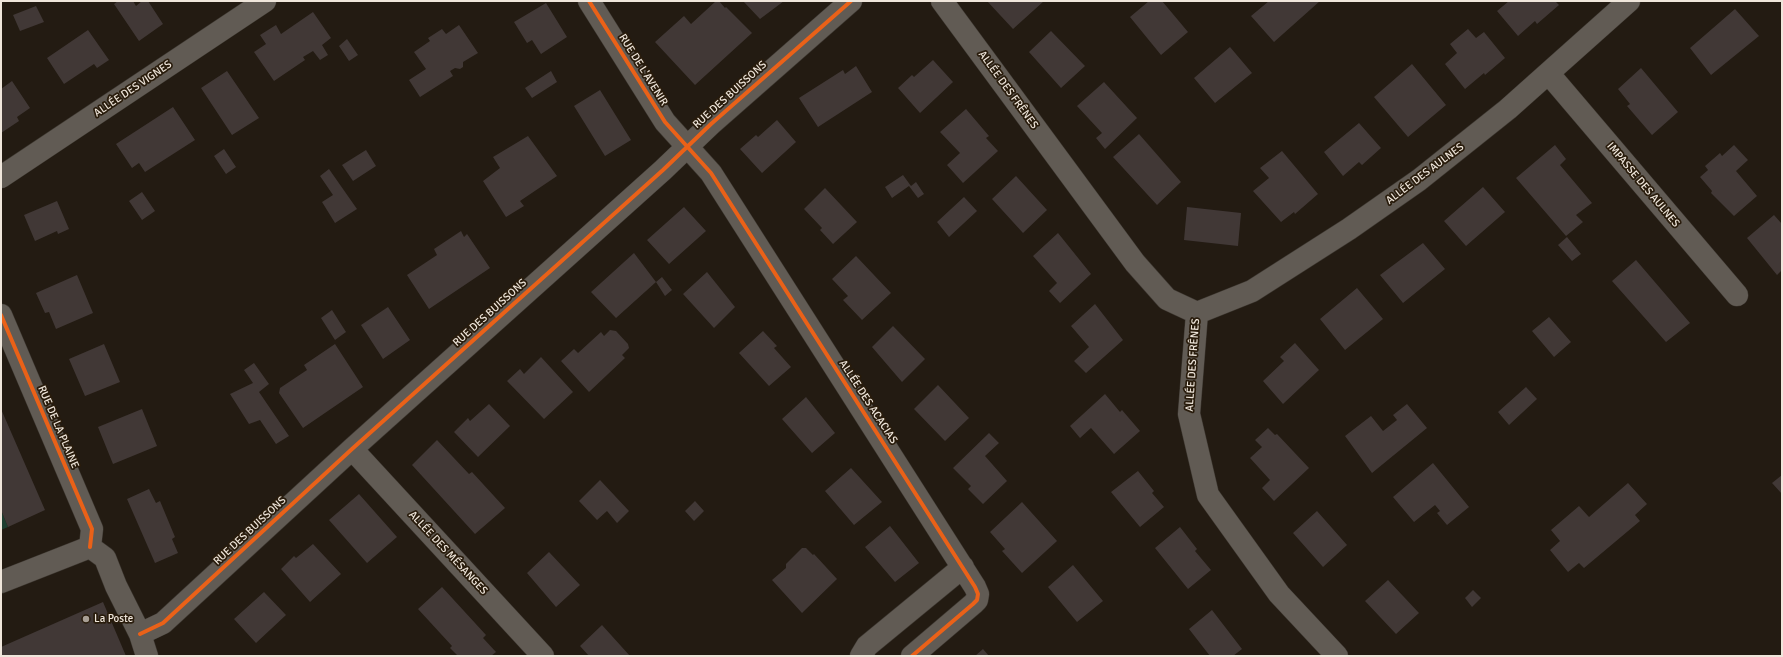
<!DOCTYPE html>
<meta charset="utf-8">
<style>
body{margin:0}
#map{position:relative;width:1783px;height:657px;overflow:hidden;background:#231b12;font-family:Signika,sans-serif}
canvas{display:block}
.frame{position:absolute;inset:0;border:2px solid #efe6db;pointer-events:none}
</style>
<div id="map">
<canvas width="1783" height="657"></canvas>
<div class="frame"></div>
</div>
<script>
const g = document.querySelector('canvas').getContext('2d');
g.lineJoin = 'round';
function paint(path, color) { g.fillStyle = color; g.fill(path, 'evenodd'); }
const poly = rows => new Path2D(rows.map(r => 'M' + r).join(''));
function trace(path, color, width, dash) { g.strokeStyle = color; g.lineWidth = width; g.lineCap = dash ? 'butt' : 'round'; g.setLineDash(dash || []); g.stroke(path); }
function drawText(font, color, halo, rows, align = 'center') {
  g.font = font + ' Signika,sans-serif'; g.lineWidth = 3.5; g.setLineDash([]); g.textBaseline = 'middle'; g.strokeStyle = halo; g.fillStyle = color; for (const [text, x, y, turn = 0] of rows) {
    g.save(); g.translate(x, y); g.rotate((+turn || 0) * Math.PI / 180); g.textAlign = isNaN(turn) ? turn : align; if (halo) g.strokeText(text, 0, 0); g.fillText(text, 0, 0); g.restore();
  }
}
paint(poly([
 [1,510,8,527,1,530]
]), '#1d3d2e');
paint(poly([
 [118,1,133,1,136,6,142,1,148,1,163,24,139,41,114,4],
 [716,1,719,1,725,8,726,7,752,33,695,85,655,42,684,16,691,24],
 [743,1,784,1,760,19],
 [987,1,1044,1,1013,29],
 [1149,1,1162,1,1188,32,1161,55,1130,17],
 [1269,1,1320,1,1274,42,1251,16],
 [1509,1,1555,1,1559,5,1537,24,1535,21,1518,36,1497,11],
 [546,3,567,37,541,54,532,40,527,43,514,22],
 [36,6,44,22,20,31,13,15],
 [1735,9,1759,36,1711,75,1690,48],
 [313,12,331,38,322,45,328,55,320,60,313,51,303,57,305,60,274,81,254,52,266,44,260,35,276,25,281,34],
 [459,25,478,53,463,62,463,67,460,69,455,68,450,71,453,76,420,97,409,80,426,69,414,52,430,41,428,38,442,29,446,34],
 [1468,29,1476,38,1484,32,1505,58,1485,75,1484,73,1465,89,1445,64,1457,53,1450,44],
 [88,30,109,60,97,68,94,64,64,84,47,58],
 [1051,31,1085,66,1061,88,1029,52],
 [347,39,358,55,349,61,339,46],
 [1230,47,1252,73,1215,103,1194,78],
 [933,60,953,82,920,113,898,88,912,75,914,77],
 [1412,64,1446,105,1408,137,1374,97],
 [856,66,872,92,818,127,799,98,843,70,845,74],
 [1641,68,1678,112,1652,135,1627,106,1630,104,1618,89],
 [227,71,259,118,232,135,201,88],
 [551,71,557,82,532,98,525,88],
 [12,81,30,108,17,117,19,121,1,133,1,89],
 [1104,82,1137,118,1105,149,1096,138,1102,133,1077,106],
 [600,90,631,140,605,156,574,106],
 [173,107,195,140,145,172,139,163,132,168,116,144],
 [966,109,989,136,986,138,998,151,963,183,947,165,960,153,940,132],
 [777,120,796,142,762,173,740,149,756,135,758,137],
 [1359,123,1381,148,1362,165,1359,162,1343,176,1324,152],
 [1139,134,1181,182,1157,205,1113,157],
 [528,136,557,176,520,201,524,206,506,217,483,181,500,168,493,157],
 [1555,145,1566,159,1560,165,1592,203,1576,215,1583,222,1566,236,1516,178],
 [1734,145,1748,160,1736,171,1757,196,1734,216,1711,193,1712,191,1700,177,1708,170,1705,166,1720,153,1722,156],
 [224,149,236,167,226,174,214,156],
 [366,150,376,166,353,181,342,165],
 [1282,151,1318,194,1295,214,1294,212,1281,222,1253,191,1269,178,1260,168],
 [329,169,357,209,335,223,322,202,333,195,320,176],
 [903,175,911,186,916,182,924,194,918,198,909,186,892,198,885,187],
 [1016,176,1047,210,1023,233,992,199],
 [1483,187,1505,212,1466,246,1444,221],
 [825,188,857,222,833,244,820,230,822,228,804,209],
 [142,192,155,211,142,220,129,201],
 [964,197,977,211,949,237,937,222],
 [57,201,69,229,58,234,57,231,35,241,24,215],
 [684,207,706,231,669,264,647,240],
 [1187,207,1241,213,1238,246,1184,240],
 [1774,215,1782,224,1782,270,1777,275,1747,238],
 [461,231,464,237,467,234,490,268,429,309,407,275,437,255,434,249],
 [1058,233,1091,274,1060,303,1049,291,1057,283,1033,256],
 [1567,237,1581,254,1572,261,1558,245],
 [1423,243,1445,269,1403,303,1380,275],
 [634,253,656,282,662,277,672,290,665,296,656,282,616,318,591,292],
 [856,256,891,293,862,320,843,300,848,296,832,279],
 [1636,260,1690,323,1666,342,1612,281],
 [707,272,735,307,714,328,683,294],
 [77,275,93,313,56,329,49,312,45,313,36,293],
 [1357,288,1383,319,1345,350,1320,319],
 [1095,304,1123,340,1086,373,1074,361,1089,347,1071,326],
 [388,307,410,340,383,359,361,325],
 [332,310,346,332,335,340,321,318],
 [1549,317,1571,342,1554,357,1532,331],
 [893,326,925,359,902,382,872,347],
 [610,330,616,331,628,344,629,348,622,355,625,358,589,392,561,361,574,349,578,353,601,332,604,336],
 [763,331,777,346,774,348,791,367,769,386,739,353],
 [1295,343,1319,370,1283,404,1263,381,1284,361,1280,357],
 [104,344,120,382,85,396,69,359],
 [335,344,363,387,303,428,279,393,280,388,307,370,304,365],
 [541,357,573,392,544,419,507,381,520,369,524,374],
 [254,363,269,384,259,392,289,436,276,444,260,420,249,424,230,394,253,383,244,370],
 [938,385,969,418,945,441,914,409],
 [1526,387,1537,399,1509,425,1498,412],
 [1105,394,1120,412,1122,410,1140,431,1114,454,1091,428,1080,438,1070,426],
 [806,397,835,433,812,453,782,419],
 [489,404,510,426,478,457,454,432,468,418,470,421],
 [1407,404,1427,428,1372,473,1345,436,1371,416,1383,431,1397,420,1393,415],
 [1,409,45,510,8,527,1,510],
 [142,409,157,446,113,464,98,427],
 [1268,428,1275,435,1277,434,1309,468,1274,501,1262,488,1270,480,1250,458,1262,447,1255,440],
 [989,433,999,443,985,456,1007,481,983,504,968,489,971,486,953,468],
 [437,440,469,474,472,472,505,508,475,534,412,465],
 [1433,463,1469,507,1447,525,1437,513,1440,511,1435,505,1414,522,1393,497],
 [851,468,882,502,854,525,825,491],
 [1138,471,1154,491,1152,493,1164,507,1140,527,1111,492],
 [1782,475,1782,494,1772,483],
 [600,480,629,511,617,523,607,511,597,520,579,501],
 [1628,483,1647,504,1635,515,1640,521,1584,568,1579,563,1568,572,1550,550,1560,541,1551,530,1579,506,1589,517],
 [149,489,156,503,160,501,175,537,172,539,178,553,155,563,127,499],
 [359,494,397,537,367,563,329,520],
 [695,501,704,511,694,521,685,511],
 [1022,502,1057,541,1022,573,1002,551,1005,549,990,532],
 [1317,511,1347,545,1323,567,1293,533],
 [890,526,919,563,895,582,865,547],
 [1180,527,1197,549,1195,551,1211,570,1188,589,1155,548],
 [313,544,341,574,310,602,281,569,294,556,296,558,301,554],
 [802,548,806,548,813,555,814,554,837,579,802,613,772,580,786,568,786,564],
 [549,552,580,585,556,607,527,573],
 [1073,565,1103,601,1077,622,1048,587],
 [1388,580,1419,613,1396,634,1365,601],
 [442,587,486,635,483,638,496,652,491,656,466,656,465,655,458,656,450,648,452,646,418,609],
 [1473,590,1481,598,1472,607,1465,598],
 [264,592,286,615,256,643,234,619],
 [103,602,126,656,1,656,1,647],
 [1212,610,1242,649,1233,656,1210,656,1189,629],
 [602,625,630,656,589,656,580,646],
 [983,649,989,656,975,656]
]), '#413836');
const street = poly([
 [589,1,665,122,711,173,975,587,978,594,977,600,973,604,912,656],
 [942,1,1135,263,1167,299,1197,313,1189,414,1208,495,1279,594,1337,656],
 [1549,74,1737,295],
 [1,177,265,1],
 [1197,313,1252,291,1349,229,1419,180,1508,109,1629,1],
 [1,315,92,529,90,547],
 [352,449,543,656],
 [90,547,105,558,116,586,140,634,147,656],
 [1,582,90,547],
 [140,634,163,623,352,449,663,170,711,124,851,1],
 [861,656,867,646,963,567]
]);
trace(street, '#3d3730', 23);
trace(street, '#615b54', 22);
trace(poly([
 [589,1,665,122,711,173,975,587,978,594,977,600,973,604,912,656],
 [1,315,92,529,90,547],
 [140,634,163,623,352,449,663,170,711,124,851,1]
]), '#ea6118', 4);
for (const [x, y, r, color] of [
 [86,619,4,"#a89f95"]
]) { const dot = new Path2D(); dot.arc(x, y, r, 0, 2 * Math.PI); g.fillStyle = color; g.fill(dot); trace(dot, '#291c0c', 1.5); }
drawText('11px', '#efe6db', '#291c0c', [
 ["RUE DE L'AVENIR",643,70,58],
 ["ALLÉE DES VIGNES",133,89,-34],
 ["ALLÉE DES FRÊNES",1008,90,54],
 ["RUE DES BUISSONS",730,95,-42],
 ["ALLÉE DES AULNES",1425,174,-37],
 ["IMPASSE DES AULNES",1643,185,50],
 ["RUE DES BUISSONS",490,313,-42],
 ["ALLÉE DES FRÊNES",1193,365,-86],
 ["ALLÉE DES ACACIAS",868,402,57],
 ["RUE DE LA PLAINE",58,427,67],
 ["RUE DES BUISSONS",250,531,-43],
 ["ALLÉE DES MÉSANGES",448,553,47]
]);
drawText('11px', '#efe6db', '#291c0c', [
 ["La Poste",94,619]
], 'left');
</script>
